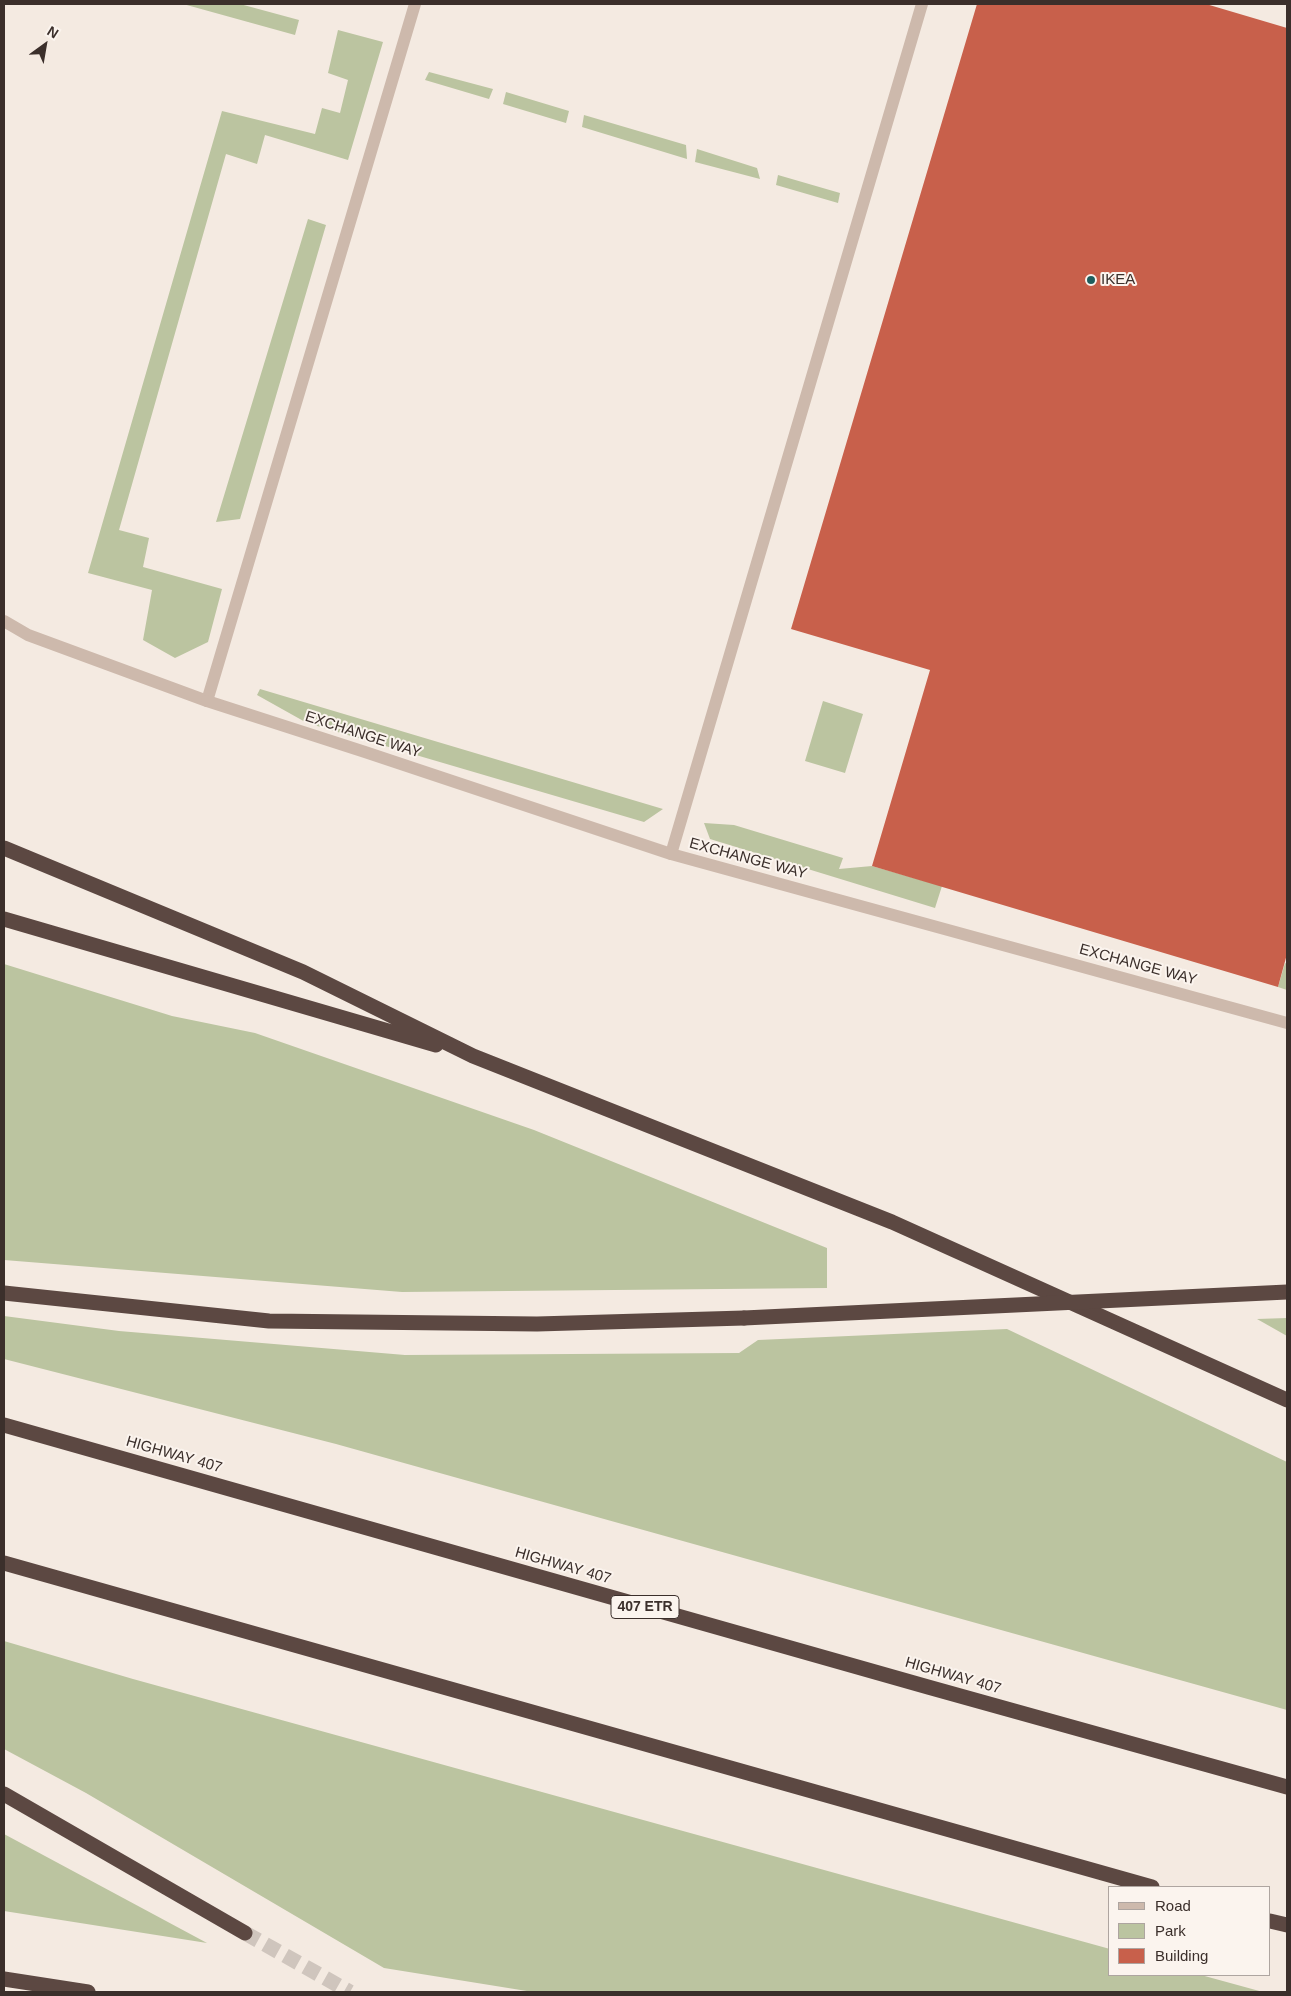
<!DOCTYPE html>
<style>
body{margin:0}
#map{position:relative;width:1291px;height:1996px;overflow:hidden;background:#f4eae1;font-family:Arial,sans-serif}
canvas{display:block}
.frame{position:absolute;inset:0;border:5px solid #3b2f2b;pointer-events:none}
.legend{position:absolute;left:1108px;top:1886px;width:162px;height:90px;box-sizing:border-box;background:#fbf4ee;border:1px solid #aea5a0;margin:0;padding:6px 9px;list-style:none;font-size:15px;color:#3b2f2b}
.legend li{display:flex;align-items:center;gap:10px;height:25px}
.legend b{width:25px;border:1px solid #aea5a0}
.north{position:absolute;left:20px;top:20px;width:50px;height:50px;-webkit-text-stroke:4px #fbf4ee;paint-order:stroke;rotate:32deg;font-size:14px;font-weight:700;line-height:20px;text-align:center;color:#3b2f2b}
.north::after{content:'';display:block;margin:auto;width:18px;height:22px;background:#3b2f2b;clip-path:polygon(50% 0,100% 100%,50% 72%,0 100%)}
</style>
<div id="map">
<canvas width="1291" height="1996"></canvas>
<div class="frame"></div>
<ul class="legend">
<li><b style="height:6px;background:#cdb9ac"></b>Road</li>
<li><b style="height:14px;background:#bbc4a0"></b>Park</li>
<li><b style="height:14px;background:#c8604b"></b>Building</li>
</ul>
<div class="north">N</div>
</div>
<script>
const g = document.querySelector('canvas').getContext('2d');
g.lineJoin = 'round';
function paint(path, color) { g.fillStyle = color; g.fill(path, 'evenodd'); }
const poly = rows => new Path2D(rows.map(r => 'M' + r).join(''));
function trace(path, color, width, dash) { g.strokeStyle = color; g.lineWidth = width; g.lineCap = dash ? 'butt' : 'round'; g.setLineDash(dash || []); g.stroke(path); }
function drawText(font, color, halo, rows, align = 'center') {
  g.font = font + ' Arial,sans-serif'; g.lineWidth = 4; g.setLineDash([]); g.textBaseline = 'middle'; g.strokeStyle = halo; g.fillStyle = color; for (const [text, x, y, turn = 0] of rows) {
    g.save(); g.translate(x, y); g.rotate((+turn || 0) * Math.PI / 180); g.textAlign = isNaN(turn) ? turn : align; if (halo) g.strokeText(text, 0, 0); g.fillText(text, 0, 0); g.restore();
  }
}
paint(poly([
 [183,4,240,4,299,20,295,35],
 [338,30,383,42,348,160,265,135,257,164,226,154,119,530,149,538,143,567,222,589,208,642,175,658,143,640,152,590,88,573,222,111,315,134,322,108,340,113,348,80,328,73],
 [429,72,493,89,489,99,425,80],
 [506,92,569,111,566,123,503,104],
 [584,115,686,145,687,159,582,127],
 [697,149,757,168,760,179,695,162],
 [778,175,840,193,838,203,776,185],
 [308,219,326,225,240,519,216,522],
 [260,689,663,809,644,822,307,723,257,695],
 [823,701,863,714,845,773,805,761],
 [704,823,734,825,843,858,839,869,872,866,942,886,935,908,710,839],
 [1285,963,1287,964,1287,990,1278,987],
 [4,964,172,1016,255,1033,534,1130,827,1248,827,1288,402,1292,4,1260],
 [4,1316,119,1331,405,1355,739,1353,758,1340,1007,1329,1287,1462,1287,1710,336,1444,4,1359],
 [1287,1318,1287,1336,1257,1319],
 [4,1641,133,1679,1110,1949,1110,1975,1201,1975,1263,1992,533,1992,384,1968,86,1793,4,1749],
 [4,1834,207,1943,4,1911]
]), '#bbc4a0');
paint(poly([
 [977,4,1206,4,1287,28,1287,954,1278,987,872,866,930,670,791,629]
]), '#c8604b');
trace(poly([
 [245,1933,350,1992]
]), '#cfc5bd', 15, [15, 8]);
trace(poly([
 [4,621,28,635,207,701,415,4],
 [671,854,922,4]
]), '#cdb9ac', 12);
trace(poly([
 [207,701,365,752,671,854,1287,1023]
]), '#cdb9ac', 12);
trace(poly([
 [4,848,303,972,473,1056,892,1222,1287,1400],
 [4,919,436,1045],
 [4,1293,269,1321,537,1324,744,1318],
 [4,1425,928,1687,1287,1787],
 [4,1563,1152,1887],
 [4,1794,245,1933],
 [1270,1921,1287,1925],
 [4,1979,88,1992]
]), '#5c4842', 15);
trace(poly([
 [744,1318,1287,1292]
]), '#5c4842', 15);
for (const [x, y, r, color] of [
 [1091,280,5,"#1f5e5e"]
]) { const dot = new Path2D(); dot.arc(x, y, r, 0, 2 * Math.PI); g.fillStyle = color; g.fill(dot); trace(dot, '#fbf4ee', 2); }
for (const [x, y, w] of [
 [645,1607,68]
]) { const box = new Path2D(); box.roundRect(x - w / 2, y - 11.5, w, 23, 4); g.fillStyle = '#fbf4ee'; g.fill(box); trace(box, '#3b2f2b', 1); }
drawText('bold 14px', '#3b2f2b', null, [
 ["407 ETR",645,1607]
]);
drawText('15px', '#3b2f2b', '#fbf4ee', [
 ["IKEA",1101,280]
], 'left');
drawText('15px', '#3b2f2b', '#fbf4ee', [
 ["EXCHANGE WAY",363,735,18],
 ["EXCHANGE WAY",748,859,15],
 ["EXCHANGE WAY",1138,965,15],
 ["HIGHWAY 407",174,1455,16],
 ["HIGHWAY 407",563,1566,16],
 ["HIGHWAY 407",953,1676,16]
]);
</script>
